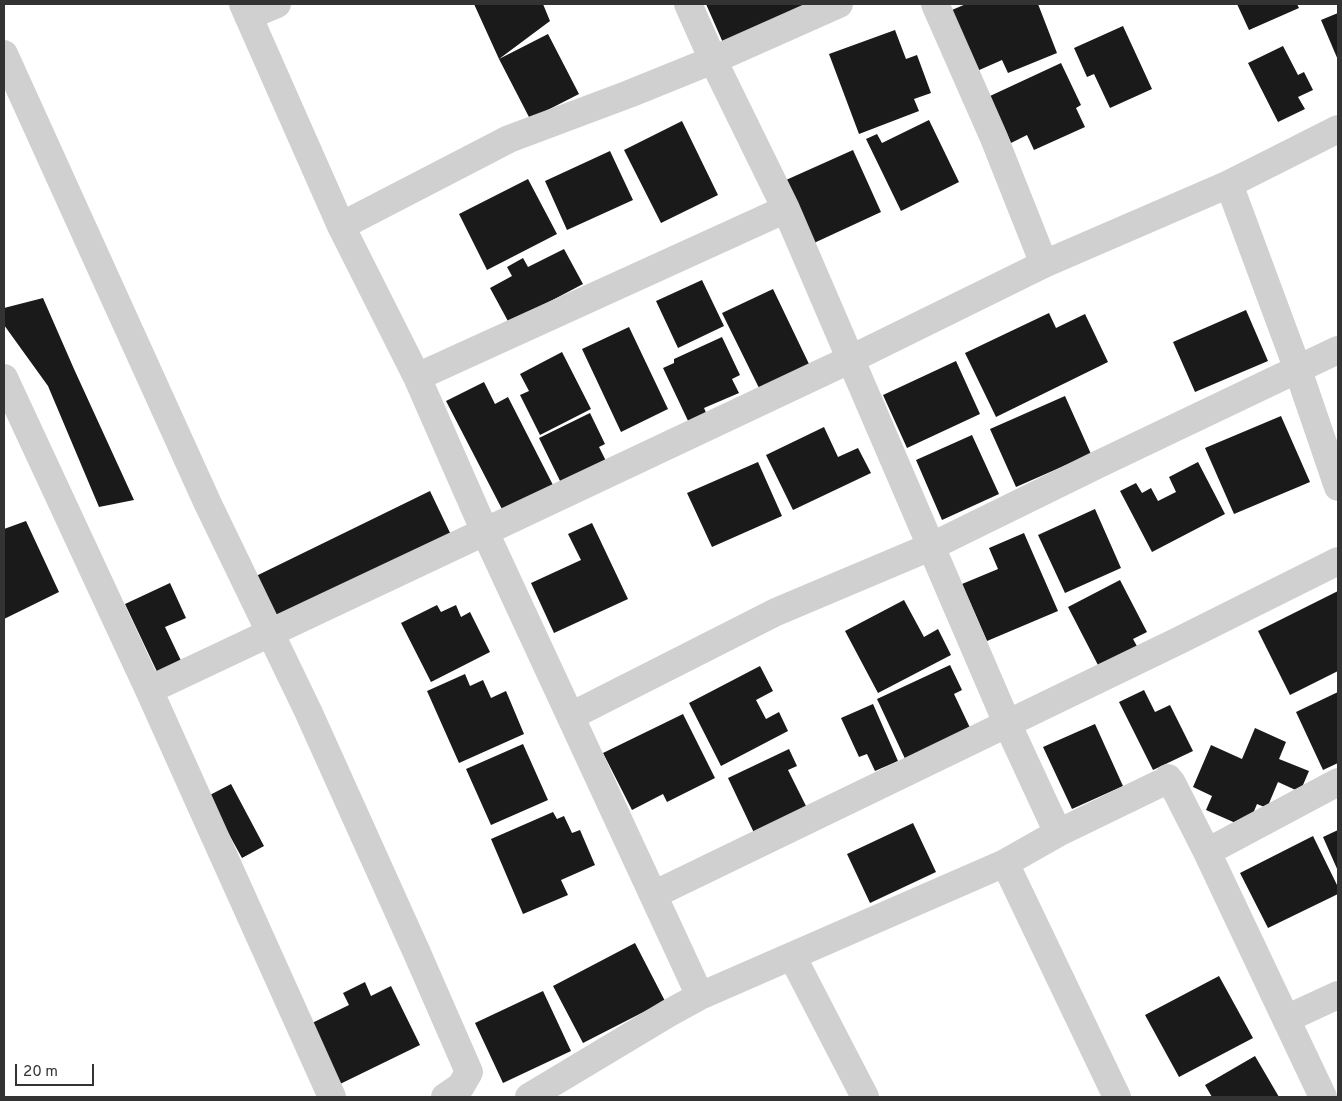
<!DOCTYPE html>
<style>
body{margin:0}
#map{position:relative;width:1342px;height:1101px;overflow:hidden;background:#fff;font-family:Overpass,sans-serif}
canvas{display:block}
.frame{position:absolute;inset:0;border:5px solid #333;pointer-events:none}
.scale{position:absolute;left:15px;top:1064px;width:79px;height:22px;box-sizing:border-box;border:2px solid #333;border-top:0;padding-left:6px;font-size:15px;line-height:18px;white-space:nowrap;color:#333;-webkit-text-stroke:4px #fff;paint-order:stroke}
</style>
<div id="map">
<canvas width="1342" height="1101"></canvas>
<div class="frame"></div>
<div class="scale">20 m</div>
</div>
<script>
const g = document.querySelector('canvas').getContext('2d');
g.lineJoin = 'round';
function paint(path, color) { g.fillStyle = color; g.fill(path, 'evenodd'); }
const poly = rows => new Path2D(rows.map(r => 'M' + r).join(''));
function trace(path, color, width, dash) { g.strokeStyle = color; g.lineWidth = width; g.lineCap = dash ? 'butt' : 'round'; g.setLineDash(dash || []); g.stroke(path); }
paint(poly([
 [474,4,543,4,550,21,499,59,548,34,579,94,530,119,499,59],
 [706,4,803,4,806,9,724,45],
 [966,4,1038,4,1057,53,1008,73,1002,60,977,71,952,10],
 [1237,4,1297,4,1299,8,1249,30],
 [1338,13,1338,60,1321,20],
 [1123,26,1152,89,1110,108,1094,74,1087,77,1074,48],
 [895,30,906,59,917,55,931,93,914,99,919,111,859,134,829,54],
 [1283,46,1298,75,1304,72,1313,90,1298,97,1305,109,1278,122,1248,63],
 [1061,63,1081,105,1076,108,1085,127,1034,150,1027,135,1011,143,990,96],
 [929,120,959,182,901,211,866,139,877,134,882,143],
 [682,121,718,195,661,223,624,150],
 [853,150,881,212,814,243,786,180],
 [610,151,633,200,567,230,545,181],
 [528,179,557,234,487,270,459,214],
 [564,249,583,284,509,323,490,288,512,276,507,267,523,258,528,267],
 [702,280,724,326,678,348,656,301],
 [773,289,809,364,759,388,722,313],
 [43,298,74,369,134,500,99,507,48,386,4,325,4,308],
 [1246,310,1268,361,1195,392,1173,342],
 [1049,313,1056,328,1085,314,1108,362,996,417,965,353],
 [629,327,668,409,621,432,582,349],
 [722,337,740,375,732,379,739,393,704,408,708,417,690,425,663,368,674,363,674,359],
 [562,352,591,409,540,435,520,395,529,391,520,374],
 [956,361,980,414,907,448,883,395],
 [484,382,495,404,508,397,554,487,504,513,446,401],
 [1065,396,1091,454,1016,487,990,429],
 [590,413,605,444,599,447,607,463,562,485,539,438],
 [1281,416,1310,482,1234,514,1205,448],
 [824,427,838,457,858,448,871,473,793,510,766,455],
 [972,435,999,494,942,520,916,460],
 [758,462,782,516,712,547,687,493],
 [1198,462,1225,514,1152,552,1120,491,1136,483,1142,493,1151,488,1158,501,1176,492,1169,477],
 [430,491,453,539,278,624,254,577],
 [1095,509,1121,568,1065,593,1038,535],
 [26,521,59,592,4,619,4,529],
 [592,523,628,599,554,633,531,583,581,560,568,534],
 [1024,533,1058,611,987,641,962,584,998,569,989,548],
 [1120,580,1147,632,1133,639,1138,648,1099,667,1068,607],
 [170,583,186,618,165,627,184,667,160,678,125,604],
 [1338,591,1338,671,1290,695,1258,631],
 [904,600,924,637,938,629,951,655,878,693,845,631],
 [437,605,441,612,456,605,461,617,470,612,490,652,431,682,401,623],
 [950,665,962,690,954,694,972,732,907,763,877,699],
 [760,666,773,691,756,700,766,719,779,712,788,731,721,766,689,703],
 [465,674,470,686,483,680,491,698,506,691,524,734,459,763,427,691],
 [1144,690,1155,712,1170,705,1193,751,1153,770,1119,702],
 [1338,692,1338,763,1323,770,1296,712],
 [873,704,898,761,875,771,867,754,859,757,841,718],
 [683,714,715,778,667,802,663,794,632,810,603,753],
 [1095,724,1123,786,1072,809,1043,747],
 [1255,728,1286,742,1279,759,1309,771,1300,792,1278,782,1267,808,1257,804,1247,828,1206,810,1212,796,1193,787,1211,745,1242,759],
 [523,744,548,800,491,825,466,769],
 [789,749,797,766,788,770,809,812,756,837,728,778],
 [231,784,264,846,242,858,208,796],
 [553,812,557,819,564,816,572,833,580,830,595,865,561,880,568,895,523,914,491,839],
 [913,823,936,872,870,903,847,854],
 [1338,830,1338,871,1323,837],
 [1313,836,1338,887,1338,894,1268,928,1240,873],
 [635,943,665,1001,583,1043,553,986],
 [1219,976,1253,1038,1179,1077,1145,1015],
 [365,982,371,996,391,986,420,1045,338,1085,308,1025,349,1005,343,993],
 [543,991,571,1051,503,1083,475,1023],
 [1255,1056,1279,1097,1212,1097,1205,1085]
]), '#1a1a1a');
trace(poly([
 [243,4,341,226,417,377,485,532,700,996],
 [688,4,713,60,786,209,1007,723,1058,833],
 [935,4,994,138,1044,264],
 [248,16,277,4],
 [4,54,208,504,308,711,417,953,469,1072,461,1086,445,1097],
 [1229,184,1298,370,1338,487],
 [341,226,509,139,629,94,713,60,839,4],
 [417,377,786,209],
 [4,378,149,690,332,1097],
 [149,690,851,359,1044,264,1229,184,1338,129],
 [571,716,776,612,930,547,1099,464,1338,350],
 [1207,852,1338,782],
 [1005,863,1117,1097],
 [653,895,1178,641,1338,561],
 [792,956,865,1097],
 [1286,1019,1338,995],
 [529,1097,669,1013,700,996,1005,863,1058,833,1159,784,1165,783,1168,778,1172,783,1207,852,1323,1097]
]), '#d0d0d0', 28);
</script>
